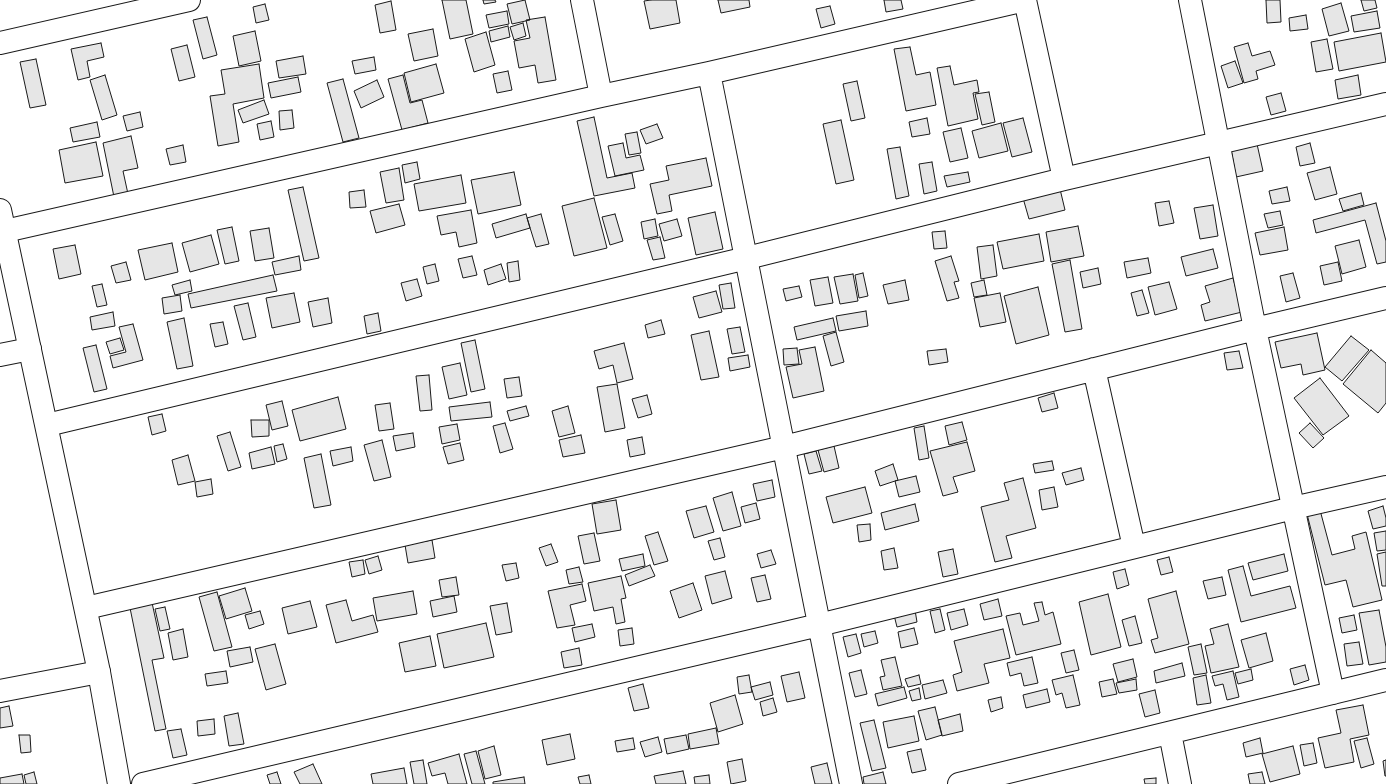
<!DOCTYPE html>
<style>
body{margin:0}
canvas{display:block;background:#fff}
</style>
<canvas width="1386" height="784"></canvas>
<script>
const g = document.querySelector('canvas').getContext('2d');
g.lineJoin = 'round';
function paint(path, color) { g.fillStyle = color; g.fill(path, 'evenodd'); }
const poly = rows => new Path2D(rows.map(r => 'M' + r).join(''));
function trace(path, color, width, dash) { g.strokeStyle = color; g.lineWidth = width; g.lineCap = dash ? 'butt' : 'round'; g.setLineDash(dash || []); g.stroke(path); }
const building = poly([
 [442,0,466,0,473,34,450,39,442,0],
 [483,0,495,0,496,2,484,4,483,0],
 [525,0,530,20,512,24,507,4,525,0],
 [651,0,676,0,680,23,650,29,644,1,651,0],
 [718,0,749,0,750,7,721,13,718,0],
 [884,0,901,0,903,9,886,12,884,0],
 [1266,0,1280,0,1281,22,1267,23,1266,0],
 [1361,0,1375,0,1377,8,1364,11,1361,0],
 [391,1,396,30,380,33,375,5,391,1],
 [1341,3,1349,31,1329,36,1322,9,1341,3],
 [265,4,269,20,256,23,253,7,265,4],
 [830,6,835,24,821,28,816,9,830,6],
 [507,11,509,24,489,28,486,15,507,11],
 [1377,11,1380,28,1354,32,1351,16,1377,11],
 [1306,15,1308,29,1290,31,1289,18,1306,15],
 [207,17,217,55,203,59,193,20,207,17],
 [545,17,556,80,538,83,535,65,519,68,514,41,530,38,526,20,545,17],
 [523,23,526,36,514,40,510,27,523,23],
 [508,26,510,37,491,42,489,31,508,26],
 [433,29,438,56,414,61,408,34,433,29],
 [255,31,261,61,239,66,233,36,255,31],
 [486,32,495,65,474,72,465,39,486,32],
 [1381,33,1386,62,1339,71,1334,42,1381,33],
 [1327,39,1333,69,1316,72,1311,42,1327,39],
 [101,43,104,57,87,61,90,77,78,80,71,49,101,43],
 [1248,43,1252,56,1270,51,1275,65,1256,71,1258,79,1244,83,1234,47,1248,43],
 [187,45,195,77,179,81,171,49,187,45],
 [910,47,916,75,930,72,936,105,906,111,894,49,910,47],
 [303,56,306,74,279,78,276,61,303,56],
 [374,57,376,70,355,74,352,61,374,57],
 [36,59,46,105,30,108,20,62,36,59],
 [1235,61,1243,83,1228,88,1221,66,1235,61],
 [259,64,264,98,233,104,239,142,218,146,210,96,225,94,221,70,259,64],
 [436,64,444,93,411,102,404,73,436,64],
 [950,66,954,85,977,80,979,92,973,93,978,119,948,126,937,68,950,66],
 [508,71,512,90,497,93,493,74,508,71],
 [105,75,117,115,102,120,90,80,105,75],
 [403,75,410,103,422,100,428,123,402,130,388,79,403,75],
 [1358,75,1361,95,1338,99,1335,80,1358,75],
 [298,77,301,92,271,98,268,83,298,77],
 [343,79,359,138,343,142,327,83,343,79],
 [377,80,384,97,361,108,354,91,377,80],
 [857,81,865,118,851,121,843,84,857,81],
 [989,92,995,122,982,125,975,94,989,92],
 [1281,93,1286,111,1271,115,1266,97,1281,93],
 [264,100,269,114,243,123,238,110,264,100],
 [292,110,294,128,280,130,279,111,292,110],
 [140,112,143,127,127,131,123,116,140,112],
 [594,117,607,178,632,173,635,188,594,196,577,121,594,117],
 [927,118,930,134,912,137,909,122,927,118],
 [1023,118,1032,152,1012,157,1003,123,1023,118],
 [841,120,854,180,836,184,823,124,841,120],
 [271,121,274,137,260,140,257,124,271,121],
 [97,122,100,137,73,142,70,128,97,122],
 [1001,123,1008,151,979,158,972,131,1001,123],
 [657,124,663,138,646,144,640,130,657,124],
 [961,128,968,158,950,162,943,132,961,128],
 [637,132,641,153,629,155,625,134,637,132],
 [131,136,138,168,123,171,128,194,114,197,103,143,131,136],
 [96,142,103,176,65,183,59,150,96,142],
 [623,143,626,158,640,155,644,170,615,176,608,146,623,143],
 [1310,143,1315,163,1300,166,1296,147,1310,143],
 [1257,144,1263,171,1236,177,1231,149,1257,144],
 [183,145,186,162,170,165,166,149,183,145],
 [900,147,909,196,896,199,887,149,900,147],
 [706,158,712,186,669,195,672,211,657,214,650,184,669,180,666,166,706,158],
 [417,162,420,179,405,183,402,165,417,162],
 [932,162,937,191,924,194,919,164,932,162],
 [1330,167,1337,194,1315,200,1307,173,1330,167],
 [399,168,404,200,386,203,380,172,399,168],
 [514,172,521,205,478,214,471,180,514,172],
 [968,172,970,182,947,187,944,176,968,172],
 [461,175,466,203,419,211,414,184,461,175],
 [303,187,319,258,304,261,288,190,303,187],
 [1287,187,1290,201,1272,204,1269,191,1287,187],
 [1060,189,1065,210,1029,219,1023,198,1060,189],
 [364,190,366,207,350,208,349,192,364,190],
 [1361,193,1364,205,1343,211,1339,199,1361,193],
 [594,198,607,248,574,256,562,206,594,198],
 [1169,201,1174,223,1159,226,1155,203,1169,201],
 [1376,203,1386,241,1386,262,1377,264,1365,220,1316,233,1313,220,1376,203],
 [399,204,405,225,376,233,370,211,399,204],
 [1213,205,1218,236,1200,239,1194,208,1213,205],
 [471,210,477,243,459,247,456,232,441,235,437,216,471,210],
 [1280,211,1283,225,1268,228,1264,214,1280,211],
 [715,212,723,249,696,255,688,218,715,212],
 [526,214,530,228,496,238,492,224,526,214],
 [541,214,549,244,536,247,527,218,541,214],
 [615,214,623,241,610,245,602,217,615,214],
 [655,219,658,236,644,239,641,222,655,219],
 [677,219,682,236,664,241,659,224,677,219],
 [1078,226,1084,256,1051,262,1046,232,1078,226],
 [232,227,239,261,225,264,217,230,232,227],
 [1284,227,1288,250,1260,255,1255,233,1284,227],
 [269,228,274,258,255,261,250,231,269,228],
 [945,231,947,248,934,249,932,232,945,231],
 [1039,234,1044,261,1003,269,997,242,1039,234],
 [211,235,219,264,190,272,182,243,211,235],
 [660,237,665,258,653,260,647,240,660,237],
 [1359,240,1366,267,1342,274,1335,246,1359,240],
 [172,243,178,272,145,280,138,250,172,243],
 [75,245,81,274,59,279,53,249,75,245],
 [993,245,997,276,981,279,977,247,993,245],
 [1213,249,1218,268,1186,276,1181,257,1213,249],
 [299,256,301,270,275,275,272,262,299,256],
 [472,256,477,275,463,278,458,259,472,256],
 [951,256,959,281,954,282,959,298,947,301,935,261,951,256],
 [1148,258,1151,273,1127,278,1124,262,1148,258],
 [1070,260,1082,329,1065,332,1052,264,1070,260],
 [518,261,520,280,509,282,507,263,518,261],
 [126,262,131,280,116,283,111,266,126,262],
 [1338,262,1342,281,1324,285,1320,266,1338,262],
 [435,264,439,281,427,284,423,267,435,264],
 [501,264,506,279,488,285,484,270,501,264],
 [1098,268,1101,284,1083,288,1080,272,1098,268],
 [863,273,868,296,859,298,855,275,863,273],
 [1293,273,1300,298,1286,302,1280,276,1293,273],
 [853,274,858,301,840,304,834,277,853,274],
 [273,275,277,291,191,308,188,294,273,275],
 [828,277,833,303,815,306,810,280,828,277],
 [1233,278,1242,312,1205,321,1201,305,1210,302,1205,286,1233,278],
 [417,279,422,296,406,301,401,283,417,279],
 [190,280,192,291,175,295,172,285,190,280],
 [905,280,909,300,888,304,883,285,905,280],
 [984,280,987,295,974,297,971,283,984,280],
 [1169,282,1177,309,1155,315,1148,287,1169,282],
 [731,283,735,308,723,309,719,285,731,283],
 [102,284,107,305,97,307,92,286,102,284],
 [799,286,802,297,786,301,783,289,799,286],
 [1038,287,1049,335,1016,344,1004,296,1038,287],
 [1142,290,1149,313,1137,316,1131,293,1142,290],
 [716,291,722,312,699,318,693,297,716,291],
 [294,293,300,322,272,328,266,298,294,293],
 [1000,293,1006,322,980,327,974,298,1000,293],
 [180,295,182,311,164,314,162,298,180,295],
 [328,298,332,323,313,327,308,302,328,298],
 [248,303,256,337,243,340,234,306,248,303],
 [866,311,868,326,839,331,836,316,866,311],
 [113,312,115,326,92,330,90,317,113,312],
 [378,313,381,331,367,334,364,316,378,313],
 [184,318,193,366,177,369,167,322,184,318],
 [833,318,836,331,797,340,794,327,833,318],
 [661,320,665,334,648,338,645,325,661,320],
 [223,322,228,344,215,347,210,324,223,322],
 [133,324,143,360,113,368,110,356,126,352,119,327,133,324],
 [740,327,745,352,732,354,727,329,740,327],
 [709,331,719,377,701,380,691,335,709,331],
 [836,332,844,362,831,366,823,336,836,332],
 [1317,333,1325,370,1303,375,1301,364,1281,368,1275,342,1317,333],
 [1351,336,1369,350,1342,381,1325,367,1351,336],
 [120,338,124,350,110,354,106,342,120,338],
 [475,340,485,389,471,392,461,343,475,340],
 [624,343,633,379,617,383,613,365,599,369,594,351,624,343],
 [96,345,107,389,94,392,83,348,96,345],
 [815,347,824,391,793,398,786,367,802,364,799,350,815,347],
 [797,348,799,364,784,365,783,349,797,348],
 [946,349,948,362,929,365,927,351,946,349],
 [1371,350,1386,363,1386,403,1378,413,1343,384,1371,350],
 [1239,351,1243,368,1227,370,1224,353,1239,351],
 [748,355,750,367,730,371,728,358,748,355],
 [460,363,467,395,449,399,442,367,460,363],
 [429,375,432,410,420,411,416,376,429,375],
 [519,377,522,396,507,398,504,379,519,377],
 [1320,378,1349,416,1323,435,1294,398,1320,378],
 [617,384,625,428,605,432,597,387,617,384],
 [1054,393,1058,408,1042,412,1038,398,1054,393],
 [647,395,652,414,638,418,632,399,647,395],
 [338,397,346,429,300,441,292,410,338,397],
 [282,401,288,426,272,430,266,405,282,401],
 [490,402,492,417,451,421,449,407,490,402],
 [390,403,394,429,379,431,375,405,390,403],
 [526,406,529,416,510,421,507,411,526,406],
 [568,406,575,433,559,437,552,411,568,406],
 [162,414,166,431,152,435,148,417,162,414],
 [251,420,269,420,269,436,252,437,251,420],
 [962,422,967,440,949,445,945,426,962,422],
 [505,423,513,449,500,453,493,426,505,423],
 [1310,423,1324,438,1313,448,1299,433,1310,423],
 [457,424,460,440,442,444,439,427,457,424],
 [924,426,929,458,919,460,914,428,924,426],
 [230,432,241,467,228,471,217,436,230,432],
 [413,433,415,447,396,451,393,436,413,433],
 [581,435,585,453,563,457,559,440,581,435],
 [642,437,645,454,630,457,627,440,642,437],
 [382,440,391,477,374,481,364,445,382,440],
 [967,442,975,471,953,477,958,492,943,496,930,451,967,442],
 [460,443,464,460,448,464,443,447,460,443],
 [283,444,287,459,277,462,274,446,283,444],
 [834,446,839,468,824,472,818,450,834,446],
 [271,447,275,464,252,469,249,453,271,447],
 [351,447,353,461,333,466,330,451,351,447],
 [816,451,822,471,809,474,804,454,816,451],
 [321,454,331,505,314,508,304,458,321,454],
 [188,455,195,481,178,485,172,460,188,455],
 [1052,461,1054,470,1035,473,1033,464,1052,461],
 [893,464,898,480,880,486,875,471,893,464],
 [1081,468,1084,480,1066,485,1062,473,1081,468],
 [916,476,920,492,899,497,895,481,916,476],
 [1023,478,1036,528,1006,536,1012,558,995,562,981,507,1009,500,1004,483,1023,478],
 [211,479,213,494,197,497,195,482,211,479],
 [772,480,775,497,757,501,753,484,772,480],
 [865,487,872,513,833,523,826,497,865,487],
 [1054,487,1058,507,1042,510,1039,490,1054,487],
 [732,492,741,526,723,531,713,498,732,492],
 [616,500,621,530,597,534,592,504,616,500],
 [756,503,760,519,745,523,741,507,756,503],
 [915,504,919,521,885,530,881,513,915,504],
 [706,506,714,532,694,538,686,511,706,506],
 [1383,506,1386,518,1386,526,1373,529,1368,511,1383,506],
 [1320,510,1332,555,1355,549,1352,536,1366,532,1382,600,1353,607,1346,580,1325,585,1307,514,1320,510],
 [870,524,871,540,859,542,857,525,870,524],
 [1386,531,1386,550,1377,551,1374,533,1386,531],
 [658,532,668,561,654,565,645,536,658,532],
 [594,533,600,561,584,564,578,536,594,533],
 [720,538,725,557,714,560,708,541,720,538],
 [432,540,435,558,408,563,405,545,432,540],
 [551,544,558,562,546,566,539,548,551,544],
 [894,548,898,568,884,570,881,551,894,548],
 [953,549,958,574,943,577,938,552,953,549],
 [771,550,776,564,761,568,757,554,771,550],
 [1386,552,1386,586,1382,586,1377,554,1386,552],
 [643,554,645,566,622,571,619,559,643,554],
 [1284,554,1288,571,1253,580,1248,563,1284,554],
 [378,556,382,570,369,574,365,560,378,556],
 [1169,557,1173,572,1161,575,1157,560,1169,557],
 [363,560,365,574,352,577,349,562,363,560],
 [516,563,519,578,506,581,502,565,516,563],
 [650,565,655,576,629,586,625,575,650,565],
 [1243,566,1251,596,1290,586,1296,608,1241,622,1228,570,1243,566],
 [579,567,583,582,569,584,566,570,579,567],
 [1125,569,1129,585,1117,589,1113,572,1125,569],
 [725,571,732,598,712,604,705,576,725,571],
 [765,575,771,599,757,602,751,578,765,575],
 [621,576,626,598,621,599,625,622,616,624,613,607,594,611,588,583,621,576],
 [456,577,459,595,442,597,439,580,456,577],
 [1222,577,1226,595,1208,599,1203,581,1222,577],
 [693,583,702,610,679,618,670,591,693,583],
 [582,584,586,601,570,605,575,625,557,628,548,591,582,584],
 [245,588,252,611,226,619,219,596,245,588],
 [413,591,417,614,377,621,373,598,413,591],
 [1176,591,1189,644,1155,653,1151,640,1158,638,1148,599,1176,591],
 [217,592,232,647,214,651,199,597,217,592],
 [1108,594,1121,647,1091,655,1079,602,1108,594],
 [454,596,457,612,433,617,430,601,454,596],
 [151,598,164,658,152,660,166,729,155,731,129,603,151,598],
 [998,599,1002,616,984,620,980,604,998,599],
 [346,600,352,621,373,615,378,632,336,643,326,605,346,600],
 [310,601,317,627,288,634,282,608,310,601],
 [1042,602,1045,615,1053,612,1061,644,1016,655,1006,616,1020,613,1023,625,1039,621,1034,603,1042,602],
 [507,603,512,632,496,635,490,606,507,603],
 [165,607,170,629,160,631,155,609,165,607],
 [940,609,945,630,935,633,930,611,940,609],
 [964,609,968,625,951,630,947,613,964,609],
 [915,610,917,622,897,627,894,615,915,610],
 [1379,610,1386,647,1386,662,1369,665,1359,613,1379,610],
 [260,611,264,624,249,629,245,615,260,611],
 [1354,615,1357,630,1342,633,1339,618,1354,615],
 [1135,616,1142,643,1129,646,1122,620,1135,616],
 [486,623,494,657,444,668,437,634,486,623],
 [592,624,595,637,575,642,572,628,592,624],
 [1228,624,1239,667,1211,673,1205,646,1214,644,1210,629,1228,624],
 [632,628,634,644,620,646,618,630,632,628],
 [914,628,918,644,901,648,898,632,914,628],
 [183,629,188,657,173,660,168,633,183,629],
 [1003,629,1010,658,984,664,989,683,957,691,953,675,962,672,954,641,1003,629],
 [875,631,878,643,864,647,861,634,875,631],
 [1266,633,1273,661,1249,668,1241,640,1266,633],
 [856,634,861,653,848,657,843,637,856,634],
 [430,636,436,666,405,672,399,643,430,636],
 [1359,642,1363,664,1347,666,1344,644,1359,642],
 [275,644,286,684,266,690,255,649,275,644],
 [1201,644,1207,673,1194,675,1188,647,1201,644],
 [250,647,253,662,230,667,227,651,250,647],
 [579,648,582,665,564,668,561,652,579,648],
 [1074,650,1079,670,1066,673,1061,653,1074,650],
 [895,657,902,686,883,690,880,677,885,676,881,660,895,657],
 [1032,657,1038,683,1024,686,1021,673,1010,676,1007,663,1032,657],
 [1133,659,1137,677,1118,682,1113,664,1133,659],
 [1182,663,1185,676,1156,683,1154,671,1182,663],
 [1305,665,1309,680,1294,685,1290,669,1305,665],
 [1251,669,1253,680,1238,684,1235,673,1251,669],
 [861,670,867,694,855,697,849,673,861,670],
 [226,671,228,683,207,686,205,674,226,671],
 [1233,671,1239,697,1227,700,1223,684,1215,686,1212,676,1233,671],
 [799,672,805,698,787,702,781,676,799,672],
 [749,675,752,692,739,694,737,677,749,675],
 [919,675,921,684,908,687,905,679,919,675],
 [1073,675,1080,705,1066,708,1062,693,1056,695,1052,680,1073,675],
 [1206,675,1211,703,1197,705,1193,678,1206,675],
 [1113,679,1117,694,1102,697,1099,682,1113,679],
 [1136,679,1137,690,1119,693,1116,683,1136,679],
 [943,680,947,693,925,699,922,685,943,680],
 [770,682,773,695,755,700,751,687,770,682],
 [643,684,649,708,634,711,628,688,643,684],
 [904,687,907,698,878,706,875,694,904,687],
 [919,688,921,699,912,701,909,691,919,688],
 [1047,689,1050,702,1026,708,1023,695,1047,689],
 [1155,690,1160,713,1145,717,1139,694,1155,690],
 [735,695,743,724,718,732,710,703,735,695],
 [1001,697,1003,708,991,712,988,700,1001,697],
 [773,698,777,712,763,716,760,702,773,698],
 [1363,705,1369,735,1350,739,1354,762,1325,768,1318,738,1341,733,1336,710,1363,705],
 [9,706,13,726,0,728,0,708,9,706],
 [935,707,942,735,926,740,918,711,935,707],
 [238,713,244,744,229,746,224,716,238,713],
 [960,714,963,731,942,736,938,720,960,714],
 [914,716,919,741,888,748,883,722,914,716],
 [214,719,215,734,198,736,197,721,214,719],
 [874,720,886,768,872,771,860,723,874,720],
 [716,728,719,744,690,749,688,734,716,728],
 [181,729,187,755,173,758,167,731,181,729],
 [570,734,575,759,547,765,542,740,570,734],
 [19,735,30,735,31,752,21,753,19,735],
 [686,735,689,749,667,754,664,739,686,735],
 [658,737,662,752,645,757,640,742,658,737],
 [633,738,635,749,617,752,615,741,633,738],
 [1260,738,1263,753,1246,757,1243,743,1260,738],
 [1367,738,1374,764,1361,768,1354,741,1367,738],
 [1313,743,1317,763,1304,766,1300,745,1313,743],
 [494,746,501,775,485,779,478,751,494,746],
 [1293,746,1300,774,1270,782,1262,754,1293,746],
 [921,749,926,770,912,773,907,752,921,749],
 [476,751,485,784,472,784,464,754,476,751],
 [459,754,467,784,448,784,445,773,432,776,428,763,459,754],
 [742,759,746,781,731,784,727,762,742,759],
 [423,760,427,784,414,784,410,762,423,760],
 [1386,760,1386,776,1385,776,1383,761,1386,760],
 [827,763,832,784,815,784,811,767,827,763],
 [313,764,322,784,300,784,294,772,313,764],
 [404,768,407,784,373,784,371,774,404,768],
 [683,771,686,784,656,784,654,776,683,771],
 [34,772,37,784,26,784,24,775,34,772],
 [277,772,281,784,270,784,267,775,277,772],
 [883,772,886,784,864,784,863,777,883,772],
 [1262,772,1265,784,1250,784,1248,774,1262,772],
 [22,774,24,784,0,784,0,778,22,774],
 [589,775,591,784,580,784,578,777,589,775],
 [709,775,710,784,695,784,694,777,709,775],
 [524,777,525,784,493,784,493,782,524,777],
 [1156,778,1156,784,1145,784,1144,779,1156,778]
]);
paint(building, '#e6e6e6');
trace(building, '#1a1a1a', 1);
const minor = poly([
 [582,0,601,96],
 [1025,0,1064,179],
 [1190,0,1255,329,1333,693],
 [0,43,189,0],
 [709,73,851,784],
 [5,231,601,96,709,73,1025,0],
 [0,355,30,349],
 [1094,369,1134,547],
 [47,425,747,258,1064,179,1386,104],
 [86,608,784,447,1255,329,1386,298],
 [0,691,99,672],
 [1170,733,1180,784],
 [143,784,819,625,1293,508,1386,487],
 [959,784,1386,680]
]);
const highway = poly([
 [0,210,99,672,119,784]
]);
trace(minor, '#1a1a1a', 24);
trace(highway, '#1a1a1a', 24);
trace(minor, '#fff', 22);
trace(highway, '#fff', 22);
</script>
